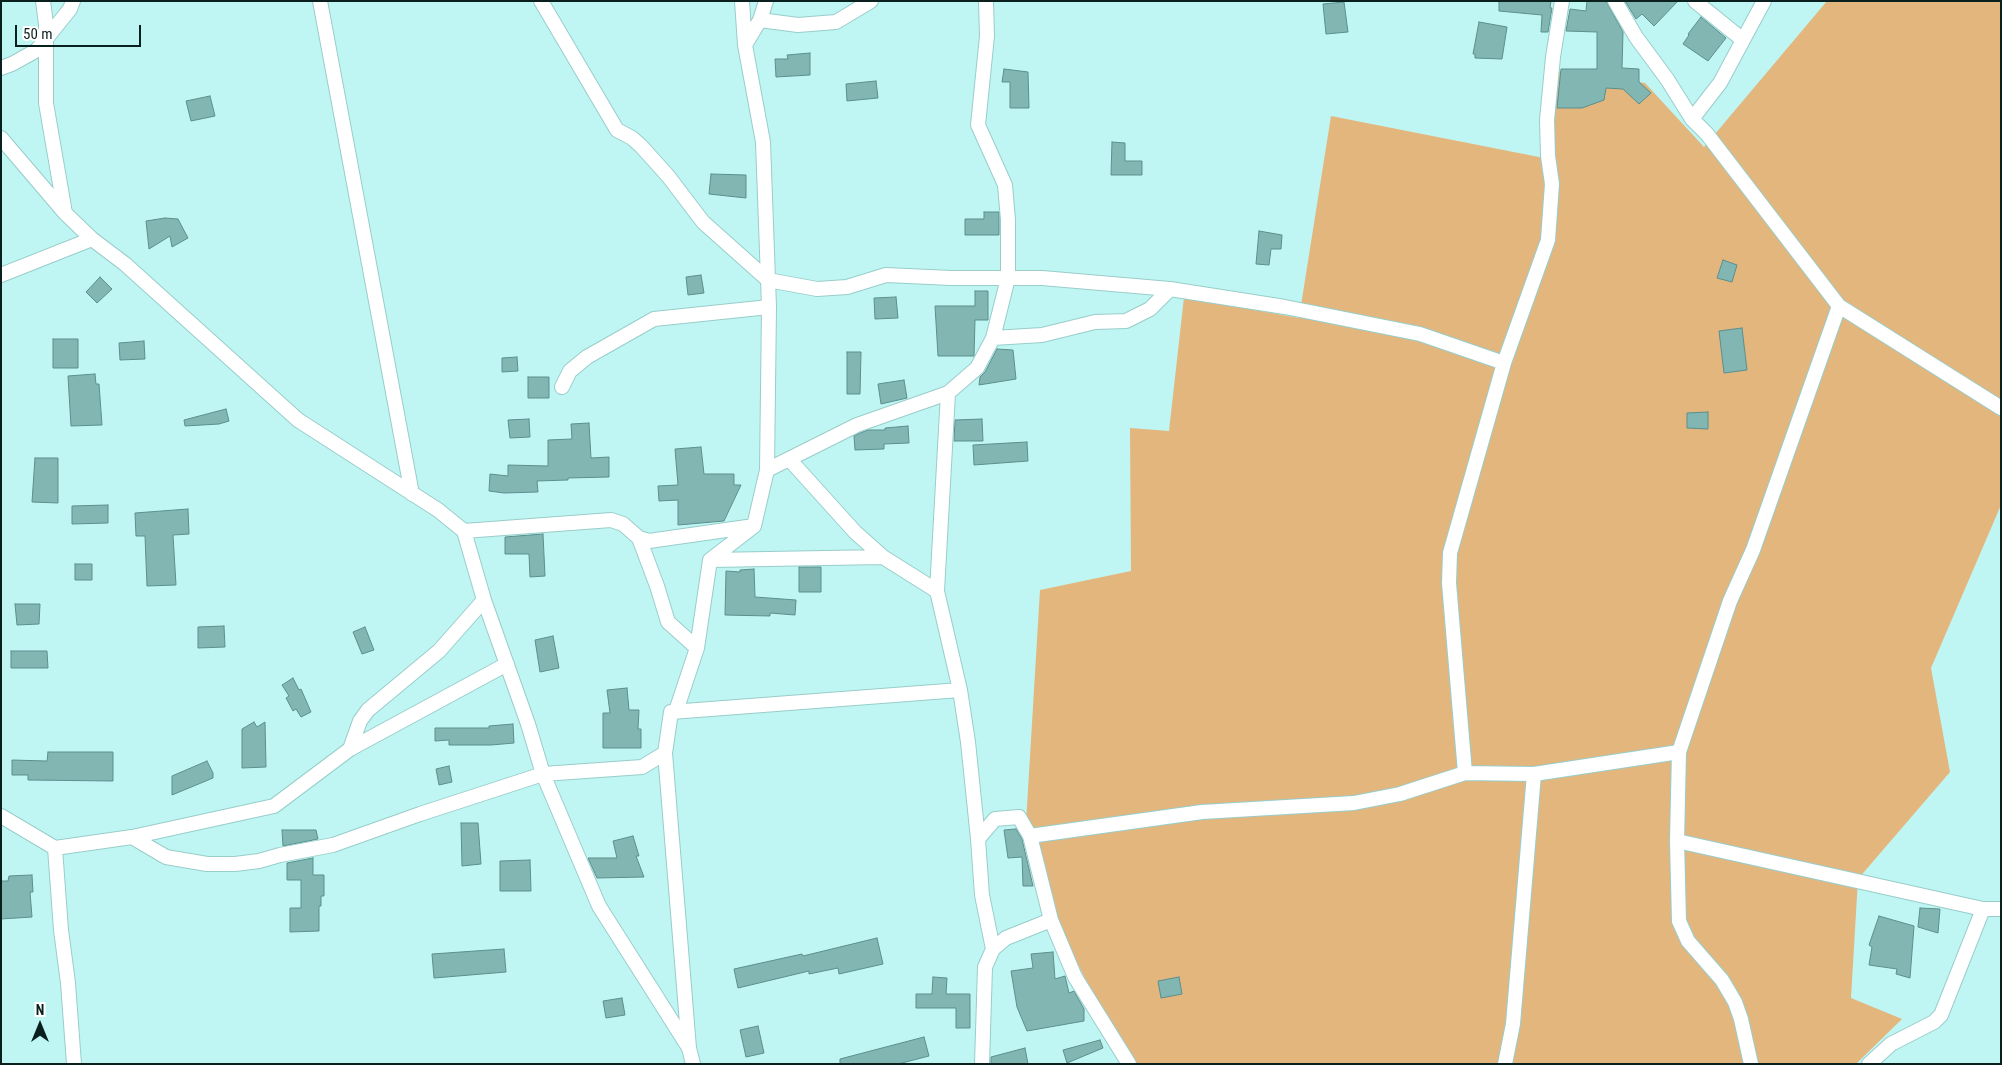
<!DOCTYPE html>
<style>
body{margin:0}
#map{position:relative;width:2002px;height:1065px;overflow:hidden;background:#bff6f3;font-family:"Roboto Condensed",sans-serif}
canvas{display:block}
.frame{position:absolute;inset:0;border:2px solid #0a201f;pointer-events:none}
.north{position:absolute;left:15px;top:1000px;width:50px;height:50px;-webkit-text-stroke:4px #fff;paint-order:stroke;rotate:0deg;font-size:14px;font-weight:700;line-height:20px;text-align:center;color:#0a201f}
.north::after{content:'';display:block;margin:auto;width:18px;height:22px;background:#0a201f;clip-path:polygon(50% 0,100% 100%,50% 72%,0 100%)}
.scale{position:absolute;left:15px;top:25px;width:126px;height:22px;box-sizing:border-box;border:2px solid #0a201f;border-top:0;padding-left:6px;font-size:15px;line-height:18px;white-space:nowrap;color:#0a201f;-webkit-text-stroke:4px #fff;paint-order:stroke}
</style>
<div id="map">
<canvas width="2002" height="1065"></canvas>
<div class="frame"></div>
<div class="north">N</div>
<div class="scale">50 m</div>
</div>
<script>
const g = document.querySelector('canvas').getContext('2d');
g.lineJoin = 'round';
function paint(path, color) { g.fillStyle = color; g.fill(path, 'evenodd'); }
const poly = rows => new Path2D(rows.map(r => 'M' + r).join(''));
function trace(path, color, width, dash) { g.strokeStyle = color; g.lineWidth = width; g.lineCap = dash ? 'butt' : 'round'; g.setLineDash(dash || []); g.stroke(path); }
paint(poly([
 [1827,1,2001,1,2001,505,1931,668,1950,772,1858,879,1851,998,1902,1019,1856,1064,1130,1064,1051,913,1026,823,1040,590,1131,571,1130,428,1169,431,1184,297,1299,318,1331,116,1544,158,1555,71,1645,83,1704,147]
]), '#e3b67e');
const building = poly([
 [1499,1,1551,1,1550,8,1552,8,1548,32,1541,32,1542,15,1499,11,1499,1],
 [1587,1,1606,1,1623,32,1622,68,1639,69,1639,82,1651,93,1639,104,1623,89,1606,88,1604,100,1582,108,1557,108,1561,69,1597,69,1597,32,1566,31,1570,9,1586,11,1587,1],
 [1625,1,1678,1,1654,26,1642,14,1636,19,1625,1],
 [1344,2,1348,32,1326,34,1323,4,1344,2],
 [1701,17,1726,38,1708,61,1683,44,1689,35,1688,34,1701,17],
 [1479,22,1507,27,1502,59,1475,58,1475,54,1473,54,1479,22],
 [810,53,810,75,776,77,775,59,788,59,787,55,810,53],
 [1004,69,1028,72,1029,108,1010,108,1010,82,1002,82,1004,69],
 [876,81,878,98,847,101,846,84,876,81],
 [210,96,215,116,191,121,186,101,210,96],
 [1112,142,1125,143,1125,161,1142,161,1142,175,1111,175,1112,142],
 [711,174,746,175,746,198,709,194,711,174],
 [984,212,999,212,999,235,965,235,965,219,984,219,984,212],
 [165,218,178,219,188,238,172,247,170,236,149,249,146,221,165,218],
 [1259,231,1282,235,1281,249,1271,249,1269,265,1256,264,1259,231],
 [1723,260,1737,265,1732,282,1717,278,1723,260],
 [701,275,704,293,688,295,686,277,701,275],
 [100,277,112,289,97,303,86,292,100,277],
 [975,291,988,291,988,320,975,320,974,356,938,356,935,306,975,306,975,291],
 [896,297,898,318,875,319,874,298,896,297],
 [1742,328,1747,370,1724,373,1719,331,1742,328],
 [53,339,78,339,78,368,53,368,53,339],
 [144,341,145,359,120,360,119,343,144,341],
 [997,349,1013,350,1016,379,979,385,980,377,985,372,997,349],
 [847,352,861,352,860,394,847,394,847,352],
 [517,357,518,371,502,372,502,358,517,357],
 [95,374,96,384,99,384,102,425,71,426,68,376,95,374],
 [528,377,549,377,549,398,528,398,528,377],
 [904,380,907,398,881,404,878,384,904,380],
 [226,409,229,421,219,424,185,426,184,420,226,409],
 [1708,412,1708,429,1687,428,1687,413,1708,412],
 [529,419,530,437,510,438,508,420,529,419],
 [982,419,983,441,954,441,955,420,982,419],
 [589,423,591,458,609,457,609,477,568,478,568,480,537,481,538,492,504,493,489,491,490,474,508,476,508,465,548,466,548,440,572,439,571,424,589,423],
 [908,426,909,443,884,444,884,449,855,450,854,436,860,433,868,430,885,430,885,428,908,426],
 [1027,442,1028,461,974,465,973,445,1027,442],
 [701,447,704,474,734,474,734,485,741,485,724,521,678,525,678,500,659,501,658,486,678,485,675,449,701,447],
 [35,458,58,458,58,503,32,502,35,458],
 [108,505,108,523,72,524,72,506,108,505],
 [188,509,189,534,173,535,176,585,147,586,145,536,136,536,135,513,188,509],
 [543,534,545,576,530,577,529,554,505,554,505,537,543,534],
 [75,564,92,564,92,580,75,580,75,564],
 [799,567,821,567,821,592,799,592,799,567],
 [754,569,755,597,796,600,795,615,770,613,770,616,725,615,726,571,740,572,740,570,754,569],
 [15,604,40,604,39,624,17,625,15,604],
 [224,626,225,647,198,648,198,627,224,626],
 [365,627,374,650,362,654,353,632,365,627],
 [553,636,559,668,540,672,535,640,553,636],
 [11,651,47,651,48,668,11,668,11,651],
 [293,678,299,690,301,689,311,712,301,717,296,709,293,711,286,698,289,696,282,685,293,678],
 [627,688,629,710,639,710,638,729,641,729,641,748,603,748,603,713,610,713,607,690,627,688],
 [254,722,257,727,265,722,266,767,242,768,242,729,254,722],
 [513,724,514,743,491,745,449,745,449,740,435,741,435,728,489,728,489,726,513,724],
 [48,752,113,752,113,781,28,780,28,775,12,775,12,760,47,761,48,752],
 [207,761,213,773,213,778,172,795,172,776,207,761],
 [449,766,452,782,439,785,436,769,449,766],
 [461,823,478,823,481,864,462,866,461,823],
 [1016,829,1022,839,1033,886,1023,886,1022,857,1008,858,1004,830,1016,829],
 [282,830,316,830,318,839,283,846,282,830],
 [633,836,639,856,636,856,644,877,597,878,588,858,617,858,613,841,633,836],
 [313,858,313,875,324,875,324,896,321,896,321,906,319,906,319,931,290,932,290,908,301,908,301,880,287,880,287,863,313,858],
 [530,860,531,891,500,891,500,861,530,860],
 [32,875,33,892,30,892,32,917,1,919,1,881,8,881,9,876,32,875],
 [1920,908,1940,909,1938,933,1918,927,1920,908],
 [1879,916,1914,926,1910,978,1896,974,1897,969,1869,965,1872,947,1869,945,1879,916],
 [877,938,883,964,839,974,838,968,809,974,809,971,738,988,734,969,802,954,803,956,877,938],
 [504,949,506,972,434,978,432,954,504,949],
 [1053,952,1055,979,1065,976,1069,993,1074,991,1084,1009,1084,1021,1027,1031,1017,1007,1011,971,1033,968,1031,954,1053,952],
 [933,977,947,978,946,994,970,994,970,1028,956,1028,956,1008,916,1008,916,994,932,994,933,977],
 [1179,977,1182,994,1161,998,1158,981,1179,977],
 [622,998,625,1015,606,1018,603,1001,622,998],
 [758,1026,764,1053,746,1057,740,1030,758,1026],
 [924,1037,929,1056,898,1064,840,1064,840,1059,924,1037],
 [1100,1040,1103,1048,1067,1063,1063,1050,1100,1040],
 [1025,1048,1028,1064,991,1064,991,1057,1025,1048]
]);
paint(building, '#81b6b3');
trace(building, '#5b8f8d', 1);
const minor = poly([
 [43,1,46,24,46,103,65,213],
 [320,1,412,494],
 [541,1,617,130,632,138,641,146,668,176,703,222,768,280,817,289,847,287,886,275,951,278,1042,278,1170,289,1285,307,1420,334,1504,363],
 [986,1,987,36,978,125,1005,185,1008,220,1008,278,993,338],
 [1615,1,1636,37,1667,79,1692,119,1707,134,1839,306,2001,408],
 [1695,1,1743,40],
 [760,20,798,25,836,22,871,1],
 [745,45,760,20,766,1],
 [1,68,12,64,37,50,70,9,73,1],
 [1692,119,1720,83,1764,1],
 [1,138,65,213,92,239,125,264,298,420,438,510,464,531,484,600,528,724,543,774,599,906,689,1048],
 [1,275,92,239],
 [562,387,570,371,587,357,654,319,769,307],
 [948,393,937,591,960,690,968,742,978,839,995,819,1019,817,1030,836,1051,920,1075,977,1129,1064],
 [790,460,855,532,883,557,937,591],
 [767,470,857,425,948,393,977,368,993,338,1042,335,1095,322,1126,321,1150,309,1170,289],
 [464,531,611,520,623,524,639,538,649,541,754,526],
 [639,538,657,586,668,622,697,648],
 [710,560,883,557],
 [676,711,697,648,710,560,754,526,767,470,769,307,763,142,745,45,742,1],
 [350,749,360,721,368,710,439,651,484,600],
 [1465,773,1449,583,1450,553,1504,363,1548,240,1552,184,1548,156,1547,120,1553,57,1562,1],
 [1,816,55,848,132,837,274,806,350,749,507,664],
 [1030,836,1202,812,1354,803,1400,794,1465,773,1534,774,1679,752],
 [132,837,166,857,207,864,235,864,259,861,280,855,333,845,420,814,543,774,642,767,665,753],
 [978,839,982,895,993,949],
 [1677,841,1983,909,2001,909],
 [55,848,61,930,68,983,74,1064],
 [693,1064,689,1048,665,753,671,712,960,690],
 [982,1064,985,967,993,949,1006,938,1051,920],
 [1505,1064,1513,1024,1534,774],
 [1751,1064,1741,1019,1735,1002,1722,980,1688,941,1679,921,1677,841,1679,752,1730,601,1753,550,1839,306],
 [1869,1064,1891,1044,1934,1022,1941,1015,1983,909]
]);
trace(minor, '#98cdca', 16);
trace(minor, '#fff', 14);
</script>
